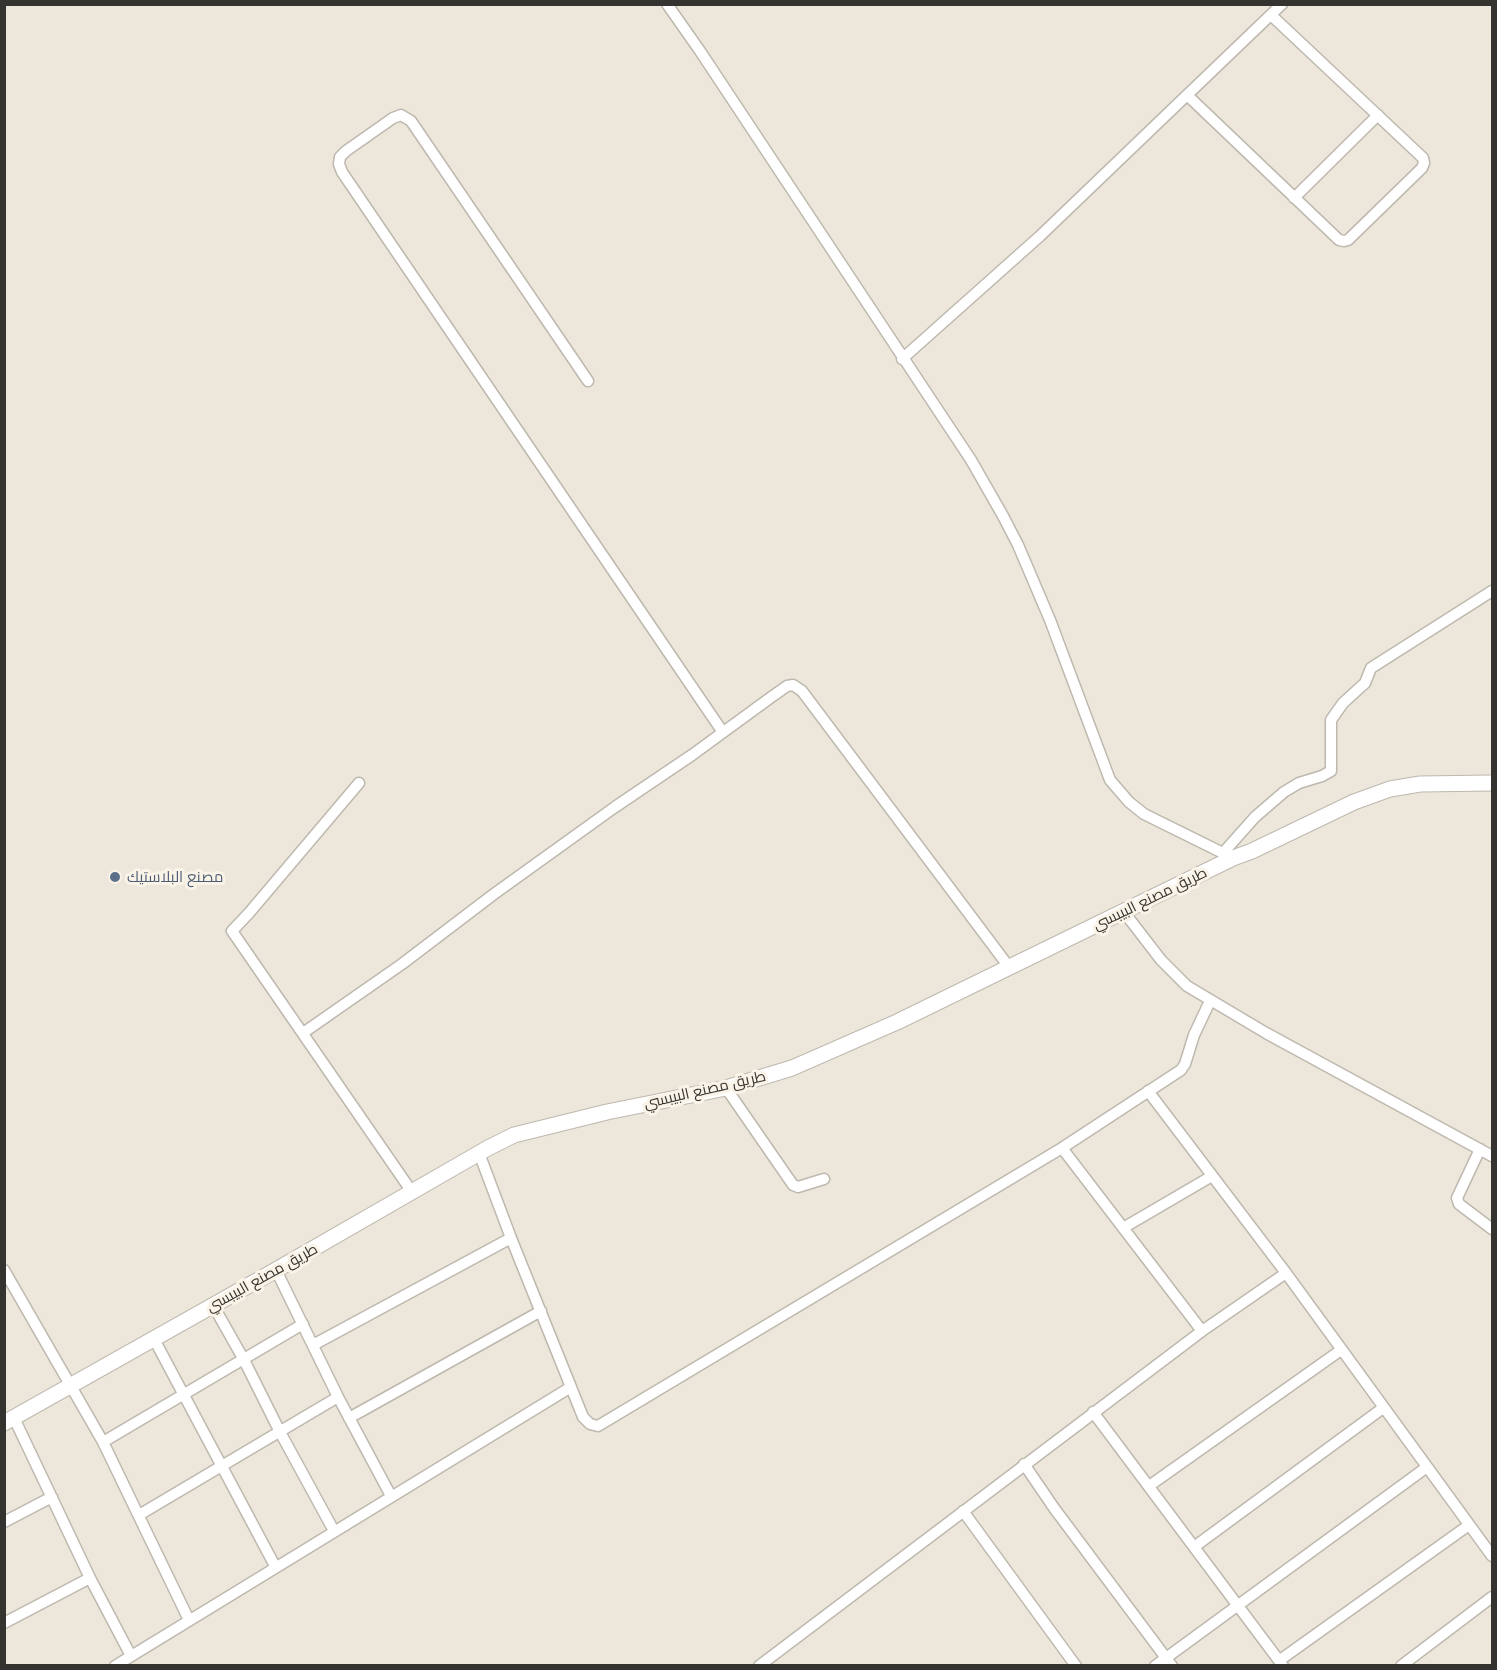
<!DOCTYPE html>
<meta charset="utf-8">
<style>
body{margin:0}
#map{position:relative;width:1497px;height:1670px;overflow:hidden;background:#ece6db;font-family:Mulish,sans-serif}
canvas{display:block}
.frame{position:absolute;inset:0;border:6px solid #35332f;pointer-events:none}
</style>
<div id="map">
<canvas width="1497" height="1670"></canvas>
<div class="frame"></div>
</div>
<script>
const g = document.querySelector('canvas').getContext('2d');
g.lineJoin = 'round';
const poly = rows => new Path2D(rows.map(r => 'M' + r).join(''));
function trace(path, color, width, dash) { g.strokeStyle = color; g.lineWidth = width; g.lineCap = dash ? 'butt' : 'round'; g.setLineDash(dash || []); g.stroke(path); }
function drawText(font, color, halo, rows, align = 'center') {
  g.font = font + ' Mulish,Cairo,sans-serif'; g.lineWidth = 6; g.setLineDash([]); g.textBaseline = 'middle'; g.strokeStyle = halo; g.fillStyle = color; for (const [text, x, y, turn = 0] of rows) {
    g.save(); g.translate(x, y); g.rotate((+turn || 0) * Math.PI / 180); g.textAlign = isNaN(turn) ? turn : align; if (halo) g.strokeText(text, 0, 0); g.fillText(text, 0, 0); g.restore();
  }
}
const minor = poly([
 [667,4,700,51,971,460,1003,516,1018,545,1050,620,1110,780,1129,802,1144,814,1233,858],
 [1187,95,1339,240,1344,241,1348,240,1422,168,1424,163,1423,158,1271,15],
 [1294,198,1378,115],
 [902,359,1040,236,1282,4],
 [588,381,411,121,401,115,393,118,346,151,340,157,339,164,342,172,722,731],
 [359,783,249,913,232,931,412,1192],
 [1223,853,1255,817,1284,792,1299,783,1322,776,1331,771,1331,720,1343,703,1365,683,1371,668,1492,591],
 [1124,912,1161,960,1187,986,1266,1033,1492,1156],
 [303,1033,402,964,494,894,615,807,692,755,770,698,787,686,793,685,802,691,1009,967],
 [726,1088,793,1185,798,1187,824,1179],
 [1148,1091,1286,1273,1492,1556],
 [1062,1148,1202,1331],
 [1480,1149,1457,1198,1459,1204,1492,1229],
 [479,1153,511,1238,583,1417,590,1424,598,1426,1062,1148,1181,1070,1185,1064,1194,1035,1210,1001],
 [1123,1228,1212,1176],
 [4,1270,103,1442,189,1620],
 [276,1270,338,1397,391,1496],
 [213,1305,244,1360,280,1432,334,1531],
 [154,1339,275,1566],
 [313,1345,511,1238],
 [1093,1412,1283,1666],
 [14,1418,90,1578,131,1656],
 [349,1418,541,1311],
 [103,1442,303,1324],
 [1024,1464,1054,1508,1172,1666],
 [1149,1486,1341,1350],
 [963,1511,1076,1666],
 [139,1515,338,1397],
 [4,1522,52,1497],
 [1194,1547,1383,1408],
 [4,1623,90,1578],
 [1280,1660,1469,1525],
 [115,1666,571,1387],
 [759,1666,1202,1331,1286,1273],
 [1155,1666,1427,1467],
 [1401,1666,1492,1597]
]);
const secondary = poly([
 [4,1423,276,1270,488,1148,514,1135,607,1112,726,1088,792,1068,897,1022,1233,858,1252,851,1354,802,1390,789,1420,784,1492,783]
]);
trace(minor, '#beb8ae', 13);
trace(secondary, '#beb8ae', 17);
trace(minor, '#fff', 10);
trace(secondary, '#fff', 15);
for (const [x, y, r, color] of [
 [115,877,6,"#5c6f8a"]
]) { const dot = new Path2D(); dot.arc(x, y, r, 0, 2 * Math.PI); g.fillStyle = color; g.fill(dot); trace(dot, '#f9f3e8', 2); }
drawText('15px', '#4e5e75', '#f9f3e8', [
 ["مصنع البلاستيك",127,877]
], 'left');
drawText('15px', '#35332f', '#f9f3e8', [
 ["طريق مصنع البيبسي",1150,899,-26],
 ["طريق مصنع البيبسي",705,1090,-13],
 ["طريق مصنع البيبسي",262,1278,-29]
]);
</script>
